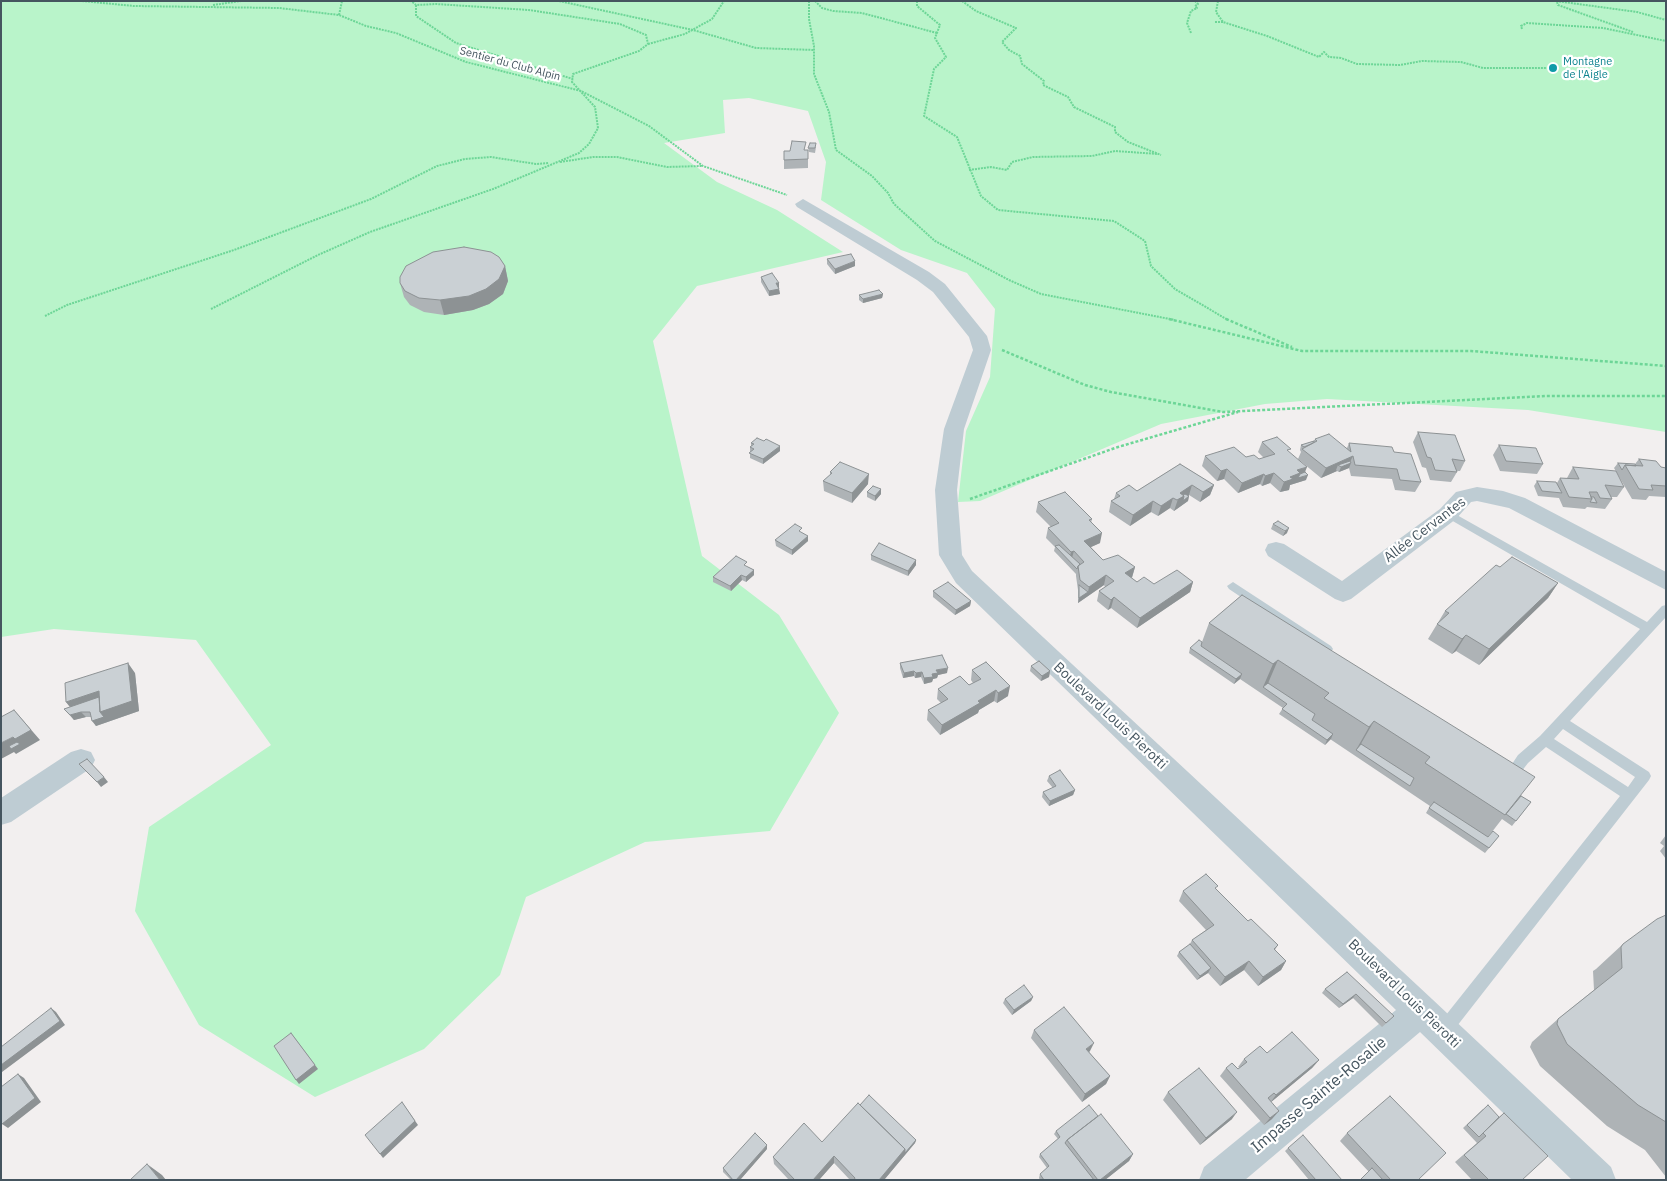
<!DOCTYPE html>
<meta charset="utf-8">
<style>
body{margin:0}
#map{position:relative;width:1667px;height:1181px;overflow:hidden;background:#f2efef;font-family:"IBM Plex Sans",sans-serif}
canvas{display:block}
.frame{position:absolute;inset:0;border:2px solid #45555f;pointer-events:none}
</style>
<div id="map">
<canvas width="1667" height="1181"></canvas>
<div class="frame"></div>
</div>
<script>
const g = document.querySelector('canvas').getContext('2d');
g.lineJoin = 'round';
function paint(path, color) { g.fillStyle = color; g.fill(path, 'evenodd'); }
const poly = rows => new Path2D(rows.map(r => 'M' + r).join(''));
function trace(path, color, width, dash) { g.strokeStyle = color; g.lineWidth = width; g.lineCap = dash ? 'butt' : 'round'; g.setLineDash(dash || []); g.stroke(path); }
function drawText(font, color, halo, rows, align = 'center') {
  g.font = font + ' "IBM Plex Sans",sans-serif'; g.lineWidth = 4.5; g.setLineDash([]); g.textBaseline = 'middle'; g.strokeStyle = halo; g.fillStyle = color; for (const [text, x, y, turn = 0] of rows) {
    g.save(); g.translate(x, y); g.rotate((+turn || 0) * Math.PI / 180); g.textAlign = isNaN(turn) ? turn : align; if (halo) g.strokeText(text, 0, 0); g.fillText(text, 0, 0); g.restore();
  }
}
paint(poly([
 [1,1,1666,1,1666,432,1528,410,1327,399,1265,404,1161,424,980,501,958,502,966,431,990,377,995,309,967,273,901,250,821,200,826,162,808,111,749,98,723,100,725,133,664,143,717,182,777,210,843,252,697,286,653,341,702,556,779,615,839,713,770,831,645,842,526,897,500,975,424,1049,315,1097,199,1025,135,911,149,827,271,745,196,640,54,629,1,637]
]), '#b9f4ca');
trace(poly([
 [82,1,134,6,279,8,339,15,366,26,396,33,466,62,581,91,649,126,703,166,787,195],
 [559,1,693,30,756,48,814,50],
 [809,1,809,19,814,46,814,74,829,112,836,150,872,176,888,193,894,204,935,241,1009,280,1041,294,1175,320],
 [815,1,822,8,833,11,862,13,937,33],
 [917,1,917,6,940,25,935,38,946,57,934,69,924,116,957,137,981,196,998,210,1114,221,1145,241,1151,266,1175,289,1228,320],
 [962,1,976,11,1016,28,1002,42,1009,50,1020,56,1022,64,1044,81,1043,85,1068,97,1074,107,1115,127,1115,132,1128,142,1161,155],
 [1218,1,1216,12,1223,22,1267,36,1319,57,1324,52,1329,57,1341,58,1357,64,1400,65,1422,61,1461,62,1483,68,1551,68],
 [1556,1,1637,12,1666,20],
 [1557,2,1558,5,1633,32],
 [213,5,241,1],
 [416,5,416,16,456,43,573,79],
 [339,15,342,1],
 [1215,22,1223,22],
 [1522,29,1521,26,1527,23,1603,28,1666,41],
 [1191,33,1187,23,1191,11,1197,8,1195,6,1198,4,1195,1],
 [648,44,685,34,712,19,724,1],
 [560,162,593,157,617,157,667,167,702,166],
 [969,170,991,167,1007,170,1012,162,1033,157,1092,156,1115,151,1158,154],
 [211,309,318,255,370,232,493,189,579,153,589,144,598,128,595,107,572,82,573,74,639,51,648,44,646,35,620,24,529,10,436,4,416,5,411,1],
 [45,316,67,305,234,250,371,199,437,166,465,159,491,157,536,164,549,163]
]), '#6dd697', 2, [2, 1]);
trace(poly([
 [1169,319,1302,351,1471,351,1666,366],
 [1226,319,1292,347],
 [1002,350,1085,385,1111,392,1223,412,1546,396,1666,396],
 [970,499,1118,447,1238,412]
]), '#6dd697', 2.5, [3, 2]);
paint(poly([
 [1448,510,1647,622,1662,606,1666,605,1666,617,1570,721,1649,772,1651,776,1649,780,1450,1035,1444,1038,1438,1035,1436,1030,1438,1025,1620,796,1546,747,1528,763,1518,776,1513,777,1508,776,1500,768,1502,764,1507,763,1512,764,1518,755,1540,736,1640,629,1444,516,1443,514,1448,510],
 [1563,729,1635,777,1628,787,1554,739,1563,729],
 [1233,582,1331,646,1333,649,1331,652,1323,652,1229,589,1227,586,1233,582]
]), '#beccd3');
paint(poly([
 [803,199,929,272,945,284,987,336,991,350,964,429,957,490,962,555,972,571,1432,999,1611,1167,1616,1180,1572,1180,1420,1032,1245,1180,1199,1180,1204,1167,1396,1010,956,583,939,555,935,490,944,429,973,350,969,337,933,292,917,280,797,207,795,204,803,199],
 [1477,487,1503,491,1525,498,1666,572,1666,590,1509,508,1477,501,1471,502,1456,519,1351,599,1343,602,1335,599,1268,556,1265,550,1268,544,1276,542,1284,544,1342,581,1440,509,1456,492,1477,487],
 [81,749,91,752,95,760,91,768,11,822,1,825,1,798,71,752,81,749]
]), '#beccd3');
paint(poly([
 [816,147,815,153,809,152,808,148],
 [806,150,808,150,808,168,784,169,784,160,790,151],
 [827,259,855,266,835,274,827,264],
 [505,266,508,281,503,294,489,304,473,310,444,315,424,312,410,305,404,297,400,283],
 [761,277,779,288,778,288,779,289,780,294,769,296,761,282],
 [883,294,882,298,863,303,859,300,859,295],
 [1418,432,1465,461,1460,471,1456,471,1457,472,1451,482,1430,480,1426,468,1422,467,1413,442],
 [1315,439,1347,448,1349,443,1394,452,1421,482,1415,492,1395,490,1392,479,1351,476,1349,468,1339,472,1337,471,1321,478,1298,459,1301,452,1300,450,1301,445,1314,441],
 [1262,442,1289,452,1305,472,1306,480,1290,485,1289,490,1280,492,1270,483,1262,486,1260,484,1238,493,1224,479,1217,481,1202,466,1205,456,1246,457,1259,459,1264,458,1258,452],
 [751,443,780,451,763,464,750,458,750,447,751,446],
 [1499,445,1543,464,1537,474,1500,471,1493,455],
 [1639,459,1661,467,1666,468,1666,497,1649,496,1646,500,1632,499,1614,468,1618,463,1635,464],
 [1180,464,1214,485,1210,495,1200,502,1189,495,1188,501,1174,511,1170,508,1158,516,1151,512,1130,526,1109,512,1111,501,1114,499,1116,493,1137,491],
 [1573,467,1624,487,1617,497,1611,497,1612,499,1605,509,1587,507,1585,509,1563,507,1559,498,1538,496,1534,486,1537,481,1557,483,1560,478,1567,478],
 [830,472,868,484,852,503,824,491,823,481,830,475],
 [881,489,881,494,875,501,867,497,867,492],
 [1038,502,1092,519,1091,523,1100,543,1091,547,1103,560,1135,567,1132,578,1137,582,1154,584,1193,582,1190,592,1137,628,1111,608,1108,610,1097,601,1099,591,1105,587,1104,585,1078,603,1078,590,1076,576,1076,574,1054,551,1055,547,1046,538,1048,528,1051,527,1036,512],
 [1273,524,1287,533,1283,536,1271,529],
 [802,533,808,536,808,541,792,555,776,546,775,540],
 [871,555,916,560,916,565,908,576,871,560],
 [748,567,754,570,754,575,746,582,742,580,731,591,713,582,713,577],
 [1500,567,1558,583,1548,598,1479,665,1456,651,1452,654,1428,639,1445,611],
 [933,591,971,601,970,606,955,615,933,597],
 [1242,595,1521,796,1531,802,1512,826,1502,819,1488,837,1499,836,1485,853,1426,813,1430,806,1330,739,1325,745,1279,714,1283,708,1240,679,1234,684,1189,653,1190,648,1202,642,1209,623],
 [900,663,947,673,938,675,937,678,933,679,932,682,924,684,921,677,915,678,914,676,903,678,900,668],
 [1031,666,1050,671,1049,677,1041,681,1030,671],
 [972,670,1008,696,997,703,994,701,979,710,978,713,940,735,927,720,928,710,941,703,937,699,938,689,969,685,973,683,971,680],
 [135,673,139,711,96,726,91,717,86,717,74,720,64,709,70,707,66,702],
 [1049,776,1075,790,1073,795,1049,806,1042,797,1043,792,1053,788,1047,781],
 [1666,835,1666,859,1660,851,1664,846,1660,843],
 [1216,890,1248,921,1278,945,1275,950,1286,961,1281,970,1258,986,1244,970,1220,986,1208,973,1197,980,1177,956,1179,952,1190,944,1192,940,1206,930,1179,901,1183,891],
 [1666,915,1666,1177,1645,1150,1607,1126,1540,1066,1530,1047,1532,1042,1558,1019,1594,990,1593,971,1596,969,1623,944],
 [1347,972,1390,1020,1382,1027,1353,998,1339,1008,1322,993,1325,989],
 [1033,997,1031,1001,1012,1015,1003,1003,1005,999],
 [1034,1030,1090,1051,1089,1052,1110,1076,1106,1084,1082,1102,1031,1038],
 [1267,1053,1319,1060,1312,1068,1271,1102,1272,1119,1264,1125,1220,1076,1226,1068,1238,1069,1240,1068,1238,1067,1244,1059],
 [1168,1092,1232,1119,1200,1145,1163,1100],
 [860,1105,916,1140,915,1143,884,1180,850,1180,834,1163,819,1180,789,1180,774,1164,773,1157,822,1142],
 [1483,1109,1499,1117,1504,1113,1522,1180,1472,1180,1455,1162,1477,1143,1463,1128],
 [1098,1116,1133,1154,1129,1161,1105,1180,1040,1180,1039,1178,1040,1174,1047,1168,1039,1157,1040,1154,1058,1139,1054,1134,1056,1131],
 [1347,1133,1418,1180,1360,1180,1369,1172,1340,1141],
 [1288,1148,1342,1180,1309,1180,1285,1151],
 [767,1149,740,1180,731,1180,723,1172,723,1168]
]), '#aeb3b6');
paint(poly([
 [855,261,855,266,835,274,835,269],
 [505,266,508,281,503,294,489,304,473,310,444,315,440,300],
 [776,283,779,283,779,288,776,288],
 [779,289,780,294,769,296,769,291],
 [883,294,882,298,863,303,863,299],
 [780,446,780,451,763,464,763,459],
 [1353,456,1349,464,1351,463,1349,468,1339,472,1341,467,1338,465,1336,470,1337,471,1321,478,1326,468],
 [1307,467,1303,477,1308,475,1306,480,1290,485,1289,490,1280,492,1284,482,1290,477,1297,470],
 [1227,469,1224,479,1217,481,1221,471],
 [1274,473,1270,483,1262,486,1265,476],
 [869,474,868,484,852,503,852,493],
 [1264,474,1260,484,1238,493,1242,483],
 [1192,485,1189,495,1184,499,1189,496,1188,501,1174,511,1180,493],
 [1214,485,1210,495,1200,502,1203,492],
 [881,489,881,494,875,501,875,496],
 [1173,498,1170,508,1158,516,1161,506],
 [1153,501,1151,512,1130,526,1133,515],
 [1289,528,1287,533,1283,536,1285,531],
 [1102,533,1100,543,1082,551,1084,541],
 [808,536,808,541,792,555,792,550],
 [1074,551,1071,561,1069,560,1071,552],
 [916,560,916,565,908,576,908,571],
 [1135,567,1132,577,1123,584,1125,573],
 [754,570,754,575,746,582,746,577],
 [741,575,742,580,731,591,730,586],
 [1106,575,1104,585,1078,603,1079,598,1088,592,1089,587],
 [1193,582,1190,592,1137,628,1140,618],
 [1558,583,1548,598,1479,665,1489,649],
 [1114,597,1111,608,1108,610,1111,600],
 [971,601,970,606,955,615,956,610],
 [1466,635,1456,651,1452,654,1462,639],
 [1278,660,1266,688,1263,687,1273,664],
 [128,663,135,673,139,711,96,726,92,721,100,712,74,712,66,702,99,691],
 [948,668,947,673,938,675,937,678,933,679,932,682,924,684,924,678,932,674,936,670],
 [914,671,914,676,903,678,904,673],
 [1050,671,1049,677,1041,681,1042,676],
 [922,672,921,677,915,678,916,673],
 [1242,674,1240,679,1234,684,1236,679],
 [1010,686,1008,696,997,703,998,693],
 [996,690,994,701,979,710,978,713,940,735,942,725,978,701],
 [14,710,40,740,16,754,14,752,1,759,1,743,13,737],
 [81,712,86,717,74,720,70,715],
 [1374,721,1358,749,1356,750,1369,727],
 [1333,734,1331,739,1325,745,1327,740],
 [104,777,108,782,101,787,97,782],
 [1075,790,1073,795,1049,806,1050,801],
 [1249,961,1244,970,1220,986,1225,977],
 [1286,961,1281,970,1258,986,1263,977],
 [1211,968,1208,973,1197,980,1200,976],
 [1356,994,1353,998,1339,1008,1343,1004],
 [1033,997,1031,1001,1012,1015,1014,1010],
 [51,1008,56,1012,65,1025,2,1072,1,1072,1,1065],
 [291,1033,318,1069,299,1084,296,1080],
 [1094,1043,1090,1051,1083,1057,1086,1049],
 [1319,1060,1312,1068,1270,1103,1276,1095],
 [18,1074,24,1078,41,1102,8,1128,2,1124],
 [1110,1076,1106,1084,1082,1102,1085,1094],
 [402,1102,418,1125,383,1158,380,1154],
 [1279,1111,1272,1119,1264,1125,1270,1118],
 [1237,1112,1232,1119,1200,1145,1206,1138],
 [916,1140,915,1143,884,1180,879,1180,905,1149],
 [767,1145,767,1149,740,1180,736,1180],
 [1133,1154,1129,1161,1105,1180,1100,1180],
 [834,1156,834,1163,819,1180,813,1180],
 [147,1164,162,1175,166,1180,160,1180]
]), '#8d9294');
const building = poly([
 [792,141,806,142,804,150,808,150,808,159,784,160,784,151,790,151,792,141],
 [810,143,816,143,815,148,808,148,810,143],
 [464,247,491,252,499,257,505,266,499,279,486,289,469,296,440,300,419,298,405,291,400,283,400,277,406,266,433,252,464,247],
 [851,254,855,261,835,269,827,259,851,254],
 [772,273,779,283,776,283,779,289,769,291,761,277,772,273],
 [879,290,883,294,863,299,859,295,879,290],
 [1418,432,1455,435,1465,461,1452,459,1457,472,1435,470,1431,458,1427,457,1418,432],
 [1329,434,1351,452,1349,443,1392,447,1394,452,1411,454,1421,482,1400,480,1397,469,1355,465,1353,456,1326,468,1302,449,1317,441,1315,439,1329,434],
 [1277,437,1291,449,1287,450,1307,467,1297,470,1300,473,1290,477,1293,479,1284,482,1274,473,1265,476,1264,474,1242,483,1227,469,1221,471,1205,456,1234,447,1246,457,1254,455,1259,459,1275,454,1262,442,1277,437],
 [757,438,764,441,766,439,780,446,763,459,749,453,754,449,750,447,754,444,751,443,757,438],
 [1314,441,1313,443,1304,447,1301,445,1314,441],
 [1499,445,1536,448,1543,464,1506,461,1499,445],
 [1639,459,1656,461,1661,467,1666,468,1666,486,1651,485,1653,490,1639,489,1625,465,1643,466,1639,459],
 [1350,461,1351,463,1341,467,1338,465,1350,461],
 [840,462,869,474,852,493,823,481,832,473,830,472,840,462],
 [1618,463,1635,464,1636,466,1625,465,1622,470,1618,463],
 [1180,464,1214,485,1203,492,1192,485,1180,493,1184,496,1177,500,1173,498,1161,506,1153,501,1133,515,1111,501,1120,496,1116,493,1129,485,1137,491,1180,464],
 [1573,467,1616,471,1624,487,1605,485,1612,499,1600,498,1597,492,1589,492,1592,499,1569,497,1560,478,1579,479,1573,467],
 [1305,472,1308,475,1298,478,1300,474,1305,472],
 [1537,481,1556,482,1562,493,1542,491,1537,481],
 [873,486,881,489,875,496,867,492,873,486],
 [1065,492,1092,519,1089,520,1102,533,1084,541,1103,560,1118,555,1135,567,1125,573,1137,582,1144,577,1154,584,1177,570,1193,582,1140,618,1114,597,1111,600,1099,591,1114,581,1106,575,1089,587,1080,580,1078,566,1084,562,1074,551,1071,552,1048,528,1059,523,1038,502,1065,492],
 [1185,494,1189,496,1183,501,1184,496,1183,495,1185,494],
 [1591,497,1594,497,1597,503,1590,502,1592,499,1591,497],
 [1278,521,1289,528,1285,531,1273,524,1278,521],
 [795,524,802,528,799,531,808,536,792,550,775,540,795,524],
 [879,543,916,560,908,571,871,555,879,543],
 [1059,545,1080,564,1078,566,1077,569,1055,546,1059,545],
 [736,556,747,562,744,565,754,570,746,577,741,575,730,586,713,577,736,556],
 [1512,557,1558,583,1489,649,1466,635,1462,639,1437,624,1449,613,1445,611,1496,565,1500,567,1512,557],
 [948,582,971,601,956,610,933,591,948,582],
 [1079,585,1088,592,1079,598,1079,585],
 [1242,595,1535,777,1505,815,1425,763,1430,757,1374,721,1369,727,1324,698,1329,693,1278,660,1273,664,1209,623,1242,595],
 [1199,640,1202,642,1201,646,1242,674,1236,679,1190,648,1199,640],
 [942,655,948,668,936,670,938,673,932,674,933,677,924,678,922,672,916,673,914,671,904,673,900,663,942,655],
 [1039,661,1050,671,1042,676,1031,666,1039,661],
 [986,662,1010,686,998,693,996,690,978,701,980,703,942,725,928,710,948,699,938,689,960,676,969,685,981,679,972,670,986,662],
 [128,663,132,701,100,712,99,691,66,702,65,683,128,663],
 [1268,683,1315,714,1312,720,1333,734,1327,740,1282,709,1287,704,1263,687,1268,683],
 [99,697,100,712,104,717,92,721,90,712,81,712,70,715,64,709,99,697],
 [14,710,31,730,15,739,13,737,1,743,1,717,14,710],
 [17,742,20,744,11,749,9,746,17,742],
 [1361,744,1414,778,1410,786,1356,750,1361,744],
 [87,759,104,777,97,782,79,764,87,759],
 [1060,770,1075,790,1050,801,1043,792,1056,786,1049,776,1060,770],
 [1521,796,1531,802,1516,821,1506,814,1521,796],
 [1434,802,1488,837,1493,831,1499,836,1489,848,1429,808,1434,802],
 [1206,874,1218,886,1215,888,1248,921,1251,919,1278,945,1274,949,1286,961,1263,977,1249,961,1225,977,1192,940,1214,925,1183,891,1206,874],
 [1666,915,1666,1122,1638,1105,1567,1044,1557,1024,1558,1019,1622,968,1621,947,1623,944,1657,919,1666,915],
 [1190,944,1211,968,1200,976,1179,952,1190,944],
 [1347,972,1394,1016,1386,1023,1356,994,1343,1004,1325,989,1347,972],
 [1024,985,1033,997,1014,1010,1005,999,1024,985],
 [1064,1007,1094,1043,1086,1049,1110,1076,1085,1094,1034,1030,1064,1007],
 [51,1008,60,1021,1,1065,1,1047,51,1008],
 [1292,1032,1319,1060,1276,1095,1274,1093,1268,1098,1279,1111,1270,1118,1226,1068,1232,1063,1238,1069,1247,1062,1244,1059,1260,1046,1267,1053,1292,1032],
 [291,1033,315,1065,296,1080,274,1046,291,1033],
 [1199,1068,1237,1112,1206,1138,1168,1092,1199,1068],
 [18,1074,35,1098,2,1124,1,1123,1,1087,18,1074],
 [869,1095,916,1140,905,1153,905,1149,860,1105,869,1095],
 [1390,1096,1446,1153,1418,1180,1391,1180,1347,1133,1390,1096],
 [402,1102,415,1121,380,1154,365,1135,402,1102],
 [858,1103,905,1149,879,1180,854,1180,855,1178,834,1156,813,1180,795,1180,773,1157,804,1123,822,1142,858,1103],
 [1089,1105,1098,1116,1067,1140,1065,1143,1094,1180,1044,1180,1040,1174,1049,1166,1040,1154,1060,1137,1056,1131,1089,1105],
 [1488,1105,1499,1117,1479,1137,1467,1125,1488,1105],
 [1504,1113,1548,1156,1522,1180,1489,1180,1464,1155,1486,1136,1483,1133,1504,1113],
 [1101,1114,1133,1154,1100,1180,1098,1180,1067,1140,1101,1114],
 [755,1133,767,1145,736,1180,733,1180,723,1168,755,1133],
 [1303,1135,1342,1180,1316,1180,1288,1148,1303,1135],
 [147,1164,160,1180,130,1180,147,1164],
 [1372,1168,1383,1180,1360,1180,1372,1168]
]);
paint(building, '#cad0d4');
trace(building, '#8d9294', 1);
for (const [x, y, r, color] of [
 [1553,68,5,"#0f9aa8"]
]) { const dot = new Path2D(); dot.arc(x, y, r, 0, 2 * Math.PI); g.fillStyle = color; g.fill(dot); trace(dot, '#fff', 2); }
drawText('11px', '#0d838f', '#fff', [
 ["Montagne",1563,62],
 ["de l'Aigle",1563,75]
], 'left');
drawText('11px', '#45555f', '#fff', [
 ["Sentier du Club Alpin",510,64,15]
]);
drawText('14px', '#45555f', '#fff', [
 ["Allée Cervantes",1425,530,-37],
 ["Boulevard Louis Pierotti",1110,716,43],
 ["Boulevard Louis Pierotti",1404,994,44]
]);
drawText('16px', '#45555f', '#fff', [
 ["Impasse Sainte-Rosalie",1319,1095,-40]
]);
</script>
